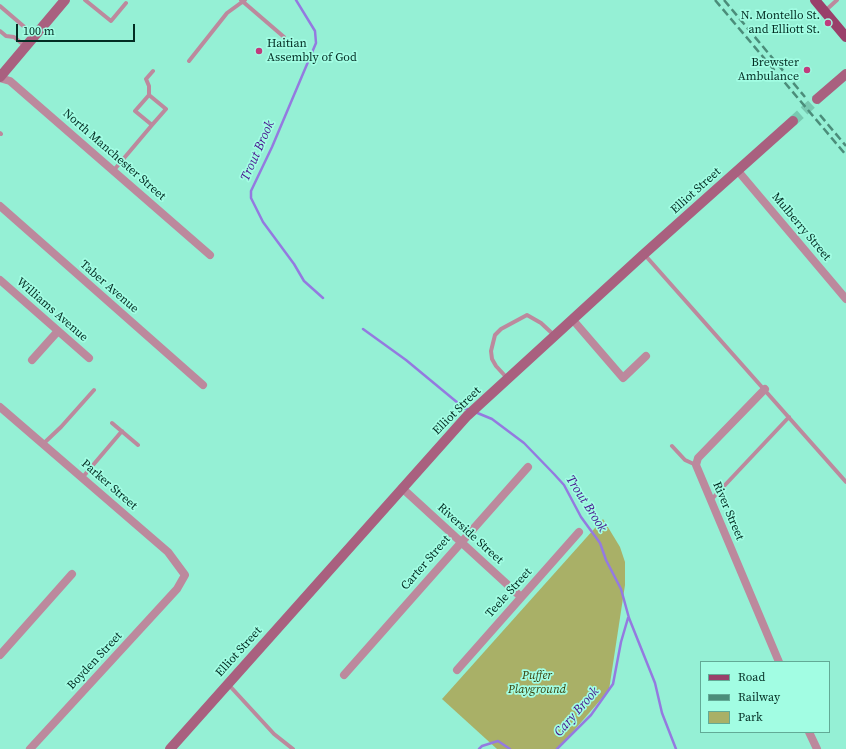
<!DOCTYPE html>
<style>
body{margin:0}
#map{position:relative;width:846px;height:749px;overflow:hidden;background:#95f0d5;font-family:"Source Serif 4",serif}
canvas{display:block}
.legend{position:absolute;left:700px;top:661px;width:130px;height:72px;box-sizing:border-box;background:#a2fde3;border:1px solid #62aa96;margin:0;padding:5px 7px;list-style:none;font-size:12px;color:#032d23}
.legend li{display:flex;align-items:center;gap:8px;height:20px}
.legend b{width:20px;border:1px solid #62aa96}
.scale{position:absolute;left:16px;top:24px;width:119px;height:18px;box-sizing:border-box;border:2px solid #032d23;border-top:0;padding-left:5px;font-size:12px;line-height:14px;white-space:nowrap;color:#032d23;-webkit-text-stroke:3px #a2fde3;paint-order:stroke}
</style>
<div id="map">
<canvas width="846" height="749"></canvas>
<ul class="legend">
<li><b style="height:5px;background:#99406a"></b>Road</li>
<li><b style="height:5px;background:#4b8d7a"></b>Railway</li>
<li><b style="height:11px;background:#a9b067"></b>Park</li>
</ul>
<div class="scale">100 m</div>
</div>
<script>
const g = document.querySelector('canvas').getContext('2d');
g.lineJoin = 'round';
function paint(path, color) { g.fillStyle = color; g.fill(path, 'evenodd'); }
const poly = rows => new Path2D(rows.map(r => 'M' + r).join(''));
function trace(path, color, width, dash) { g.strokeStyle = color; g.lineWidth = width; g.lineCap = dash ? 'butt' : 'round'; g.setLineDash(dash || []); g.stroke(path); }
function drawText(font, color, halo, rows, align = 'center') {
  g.font = font + ' "Source Serif 4",serif'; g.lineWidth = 3.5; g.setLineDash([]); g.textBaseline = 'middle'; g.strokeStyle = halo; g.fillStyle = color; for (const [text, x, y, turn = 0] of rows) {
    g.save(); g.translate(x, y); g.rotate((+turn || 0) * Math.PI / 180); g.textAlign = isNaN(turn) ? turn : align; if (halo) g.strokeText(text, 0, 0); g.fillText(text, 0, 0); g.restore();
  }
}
paint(poly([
 [603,519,620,547,625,562,625,585,609,690,558,749,497,749,442,699]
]), '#a9b067');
trace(poly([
 [296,0,315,31,316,43,272,147,251,191,251,198,263,222,294,264,304,281,323,298],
 [363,329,406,360,464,408,470,410],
 [475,412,492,419,524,443,554,474,564,485,581,517,600,543,606,560,621,589,629,618,655,683,662,713,676,749],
 [479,749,482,746,498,741,510,749],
 [557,749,591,715,613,684,621,642,628,618]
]), '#947ae0', 2.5);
trace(poly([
 [793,121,817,99]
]), '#78c9b1', 10, [10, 5]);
trace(poly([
 [85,0,111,21,126,3],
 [241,0,284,37],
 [0,6,35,36],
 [825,11,837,0],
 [0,31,6,36,14,37,25,46],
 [189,61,227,13,245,0],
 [149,95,149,86,146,79,153,71],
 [0,133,1,134],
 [114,170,152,125,166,109,149,95,135,111,152,125],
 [644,254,846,482],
 [507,378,496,366,492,359,491,351,495,335,501,329,527,315,541,323,555,336],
 [112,423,138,445],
 [43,444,61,427,94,390],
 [672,446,685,460,696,465],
 [82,478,122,431],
 [710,501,789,417],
 [228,684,274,734,293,749]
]), '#bc899d', 4);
trace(poly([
 [0,78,10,81,210,255],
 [738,171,846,299],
 [0,206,203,385],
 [0,280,89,358],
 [573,320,623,378,646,356],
 [32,360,58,331],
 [765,389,698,458,696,465,779,662],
 [0,407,168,552,185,575,177,589,30,749],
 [402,488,521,597],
 [0,655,72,574],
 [457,670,579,532],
 [344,675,528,467],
 [809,732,817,749]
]), '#bc899d', 8);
trace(poly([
 [0,77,65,0],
 [817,99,846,74],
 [170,749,467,416,644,254,793,121]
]), '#a9607f', 10);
trace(poly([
 [815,0,846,37]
]), '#99406a', 10);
trace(poly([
 [715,0,846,155],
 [724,0,805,97],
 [820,115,846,146]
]), '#4b8d7a', 2.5, [8, 4]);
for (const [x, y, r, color] of [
 [828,23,4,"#c03b7d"],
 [259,51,4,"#c03b7d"],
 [807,70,4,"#c03b7d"]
]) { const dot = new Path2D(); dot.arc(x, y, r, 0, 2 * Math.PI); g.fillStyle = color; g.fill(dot); trace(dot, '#a2fde3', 1.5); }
drawText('12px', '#032d23', '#a2fde3', [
 ["N. Montello St.",820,16],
 ["and Elliott St.",820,30],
 ["Haitian",267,44,"left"],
 ["Assembly of God",267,58,"left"],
 ["Brewster",799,63],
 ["Ambulance",799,77]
], 'right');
drawText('12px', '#032d23', '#a2fde3', [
 ["North Manchester Street",114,155,41],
 ["Elliot Street",696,191,-42],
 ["Mulberry Street",801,227,50],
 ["Taber Avenue",109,287,41],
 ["Williams Avenue",52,310,41],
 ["Elliot Street",457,411,-45],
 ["Parker Street",109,485,41],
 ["River Street",728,511,67],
 ["Riverside Street",470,534,42],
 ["Carter Street",426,563,-49],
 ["Teele Street",509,593,-48],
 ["Elliot Street",239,652,-48],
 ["Boyden Street",95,661,-47]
]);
drawText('italic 12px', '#3a3e08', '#a2fde3', [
 ["Puffer",537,676],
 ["Playground",537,690]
]);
drawText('italic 13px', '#46128e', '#a2fde3', [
 ["Trout Brook",258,151,-66],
 ["Trout Brook",586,504,57],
 ["Cary Brook",577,712,-49]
]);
</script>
